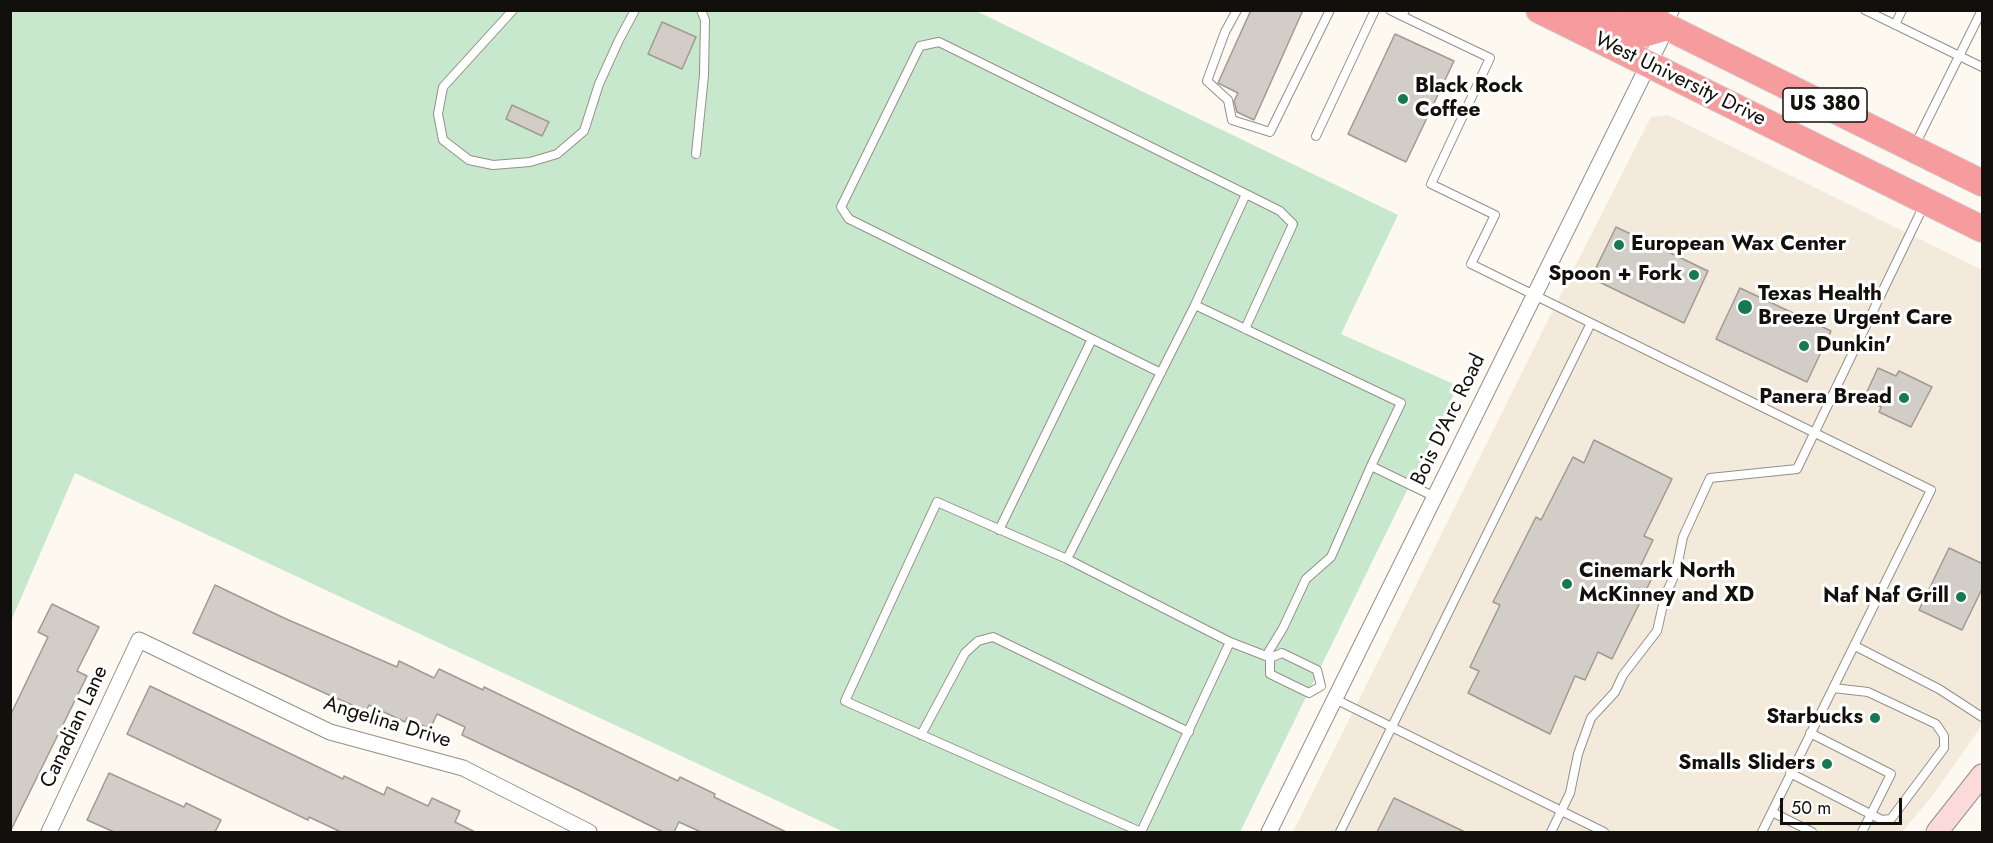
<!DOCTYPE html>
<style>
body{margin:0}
#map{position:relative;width:1993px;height:843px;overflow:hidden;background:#fdf8f0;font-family:Jost,sans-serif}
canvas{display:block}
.frame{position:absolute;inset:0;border:12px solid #11100d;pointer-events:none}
.scale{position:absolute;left:1780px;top:798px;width:122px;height:27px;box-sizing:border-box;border:3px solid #11100d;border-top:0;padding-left:8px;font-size:18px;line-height:21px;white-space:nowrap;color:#11100d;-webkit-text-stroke:4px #fff;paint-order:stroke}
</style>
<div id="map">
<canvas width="1993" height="843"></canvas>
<div class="frame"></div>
<div class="scale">50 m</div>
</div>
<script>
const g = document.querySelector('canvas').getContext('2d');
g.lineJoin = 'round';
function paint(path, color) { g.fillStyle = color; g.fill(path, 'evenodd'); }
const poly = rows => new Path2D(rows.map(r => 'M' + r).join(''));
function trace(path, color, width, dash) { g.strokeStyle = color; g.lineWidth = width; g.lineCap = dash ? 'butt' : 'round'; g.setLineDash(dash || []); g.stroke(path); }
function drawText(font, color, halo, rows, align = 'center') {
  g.font = font + ' Jost,sans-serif'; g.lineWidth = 6; g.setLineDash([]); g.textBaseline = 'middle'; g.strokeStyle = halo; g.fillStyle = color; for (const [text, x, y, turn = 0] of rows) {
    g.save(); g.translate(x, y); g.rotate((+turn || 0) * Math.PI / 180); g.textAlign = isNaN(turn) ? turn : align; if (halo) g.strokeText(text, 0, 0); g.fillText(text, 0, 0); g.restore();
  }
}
paint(poly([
 [1668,115,1982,270,1982,725,1933,795,1902,832,1293,832,1565,286,1651,117]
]), '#f3eadc');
paint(poly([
 [11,11,976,11,1398,215,1341,334,1458,386,1240,832,844,832,75,473,11,621]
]), '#c7e8cc');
const building = poly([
 [1251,10,1303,10,1254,120,1237,112,1234,101,1238,93,1218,83,1251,10],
 [662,22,696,37,682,69,648,54,662,22],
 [1395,34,1454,61,1406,162,1348,134,1395,34],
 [512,105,549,122,542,136,506,119,512,105],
 [1616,227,1708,271,1684,323,1591,278,1616,227],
 [1740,288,1831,331,1807,382,1716,339,1740,288],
 [1878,368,1896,376,1899,371,1932,387,1911,427,1879,412,1881,407,1864,398,1878,368],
 [1594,440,1672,479,1644,536,1653,540,1640,567,1654,574,1612,659,1598,652,1585,680,1575,676,1550,734,1468,693,1479,671,1470,667,1500,605,1493,602,1536,517,1541,520,1573,457,1584,463,1594,440],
 [1949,548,1983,564,1983,587,1962,630,1919,610,1949,548],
 [215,585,284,618,397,667,399,661,434,678,439,669,483,690,484,687,678,781,680,777,715,794,714,797,786,832,701,832,679,822,674,832,663,832,578,790,462,735,465,727,437,714,430,729,407,718,405,722,369,705,366,711,329,695,193,633,215,585],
 [52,604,99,627,77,671,87,676,10,832,10,716,48,637,38,632,52,604],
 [150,686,343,779,344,776,384,795,387,787,428,806,432,798,460,811,455,822,475,832,341,832,309,817,308,820,127,734,150,686],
 [109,773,184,807,186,803,221,820,215,832,114,832,87,820,109,773],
 [1394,798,1465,832,1377,832,1394,798]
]);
paint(building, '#d2cdc6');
trace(building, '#9f9a93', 1.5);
const service = poly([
 [513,10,443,87,438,114,443,140,469,160,493,165,530,162,557,154,584,131,599,84,619,40,635,10],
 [1237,10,1225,32,1207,81,1228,100,1232,120,1270,132,1330,10],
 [1390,10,1402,16,1405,10],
 [1865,10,1982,67],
 [1402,16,1490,58,1431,184,1495,215,1471,264,1931,490,1762,832],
 [1669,23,1675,10],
 [1895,25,1902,10],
 [1316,136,1375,10],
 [1915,145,1982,10],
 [696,154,704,75,705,20,701,10],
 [1245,329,1293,224,1280,211,1246,194],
 [1161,373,849,219,841,207,920,46,939,42,1246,194,1195,305],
 [999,530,1092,339],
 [1067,559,937,502,845,701,1141,832,1230,642,1067,559,1195,305,1401,403,1371,466,1435,497],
 [1230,642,1266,656,1283,628,1306,579,1331,557,1371,466],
 [1855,646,1939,689,1982,717],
 [1266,656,1270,658,1282,653,1317,670,1321,686],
 [1270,658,1270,674,1309,693,1321,686],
 [1335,699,1604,832],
 [1810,733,1891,774,1862,832],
 [921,735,965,653,978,641,993,637,1189,732],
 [1790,773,1882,820,1891,819,1944,748,1944,736,1936,724,1868,692,1833,688],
 [1772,812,1812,832],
 [1340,832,1591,323],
 [1551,832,1570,793,1578,754,1591,718,1615,692,1623,675,1657,631,1665,596,1676,572,1683,537,1710,478,1797,469,1924,205]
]);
const minor = poly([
 [49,832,139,640,330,732,463,768,589,832],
 [1269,832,1667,27]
]);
const secondary = poly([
 [1937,832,1982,775]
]);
const trunk = poly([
 [1539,10,1982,229],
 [1585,10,1628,31,1637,34,1647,33,1667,27],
 [1633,10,1982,183]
]);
trace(service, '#949089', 10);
trace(minor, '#949089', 17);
trace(secondary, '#949089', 23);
trace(trunk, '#d4d4d3', 28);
trace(service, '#fff', 8);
trace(minor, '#fff', 15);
trace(secondary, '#fcdada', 21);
trace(trunk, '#f69c9e', 26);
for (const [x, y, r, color] of [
 [1403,99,6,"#167951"],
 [1619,245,6,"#167951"],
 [1694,275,6,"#167951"],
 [1745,307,8,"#167951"],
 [1804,346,6,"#167951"],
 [1904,398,6,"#167951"],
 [1567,584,6,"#167951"],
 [1961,597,6,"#167951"],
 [1875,718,6,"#167951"],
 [1827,764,6,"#167951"]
]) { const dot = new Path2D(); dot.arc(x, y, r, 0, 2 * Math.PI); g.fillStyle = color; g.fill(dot); trace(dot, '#fff', 2); }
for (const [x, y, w] of [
 [1825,105,84]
]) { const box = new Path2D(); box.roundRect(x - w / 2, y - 17, w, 34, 4.5); g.fillStyle = '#fff'; g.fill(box); trace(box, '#11100d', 1.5); }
drawText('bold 20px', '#11100d', null, [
 ["US 380",1825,105]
]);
drawText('21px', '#11100d', '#fff', [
 ["West University Drive",1680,80,26],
 ["Bois D'Arc Road",1449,420,-64],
 ["Angelina Drive",387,723,17],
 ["Canadian Lane",75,727,-65]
]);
drawText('bold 21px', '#11100d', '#fff', [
 ["Black Rock",1415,87],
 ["Coffee",1415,111],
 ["European Wax Center",1631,245],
 ["Spoon + Fork",1682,275,"right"],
 ["Texas Health",1758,295],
 ["Breeze Urgent Care",1758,319],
 ["Dunkin'",1816,346],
 ["Panera Bread",1892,398,"right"],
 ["Cinemark North",1579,572],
 ["McKinney and XD",1579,596],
 ["Naf Naf Grill",1949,597,"right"],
 ["Starbucks",1863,718,"right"],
 ["Smalls Sliders",1815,764,"right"]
], 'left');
</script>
